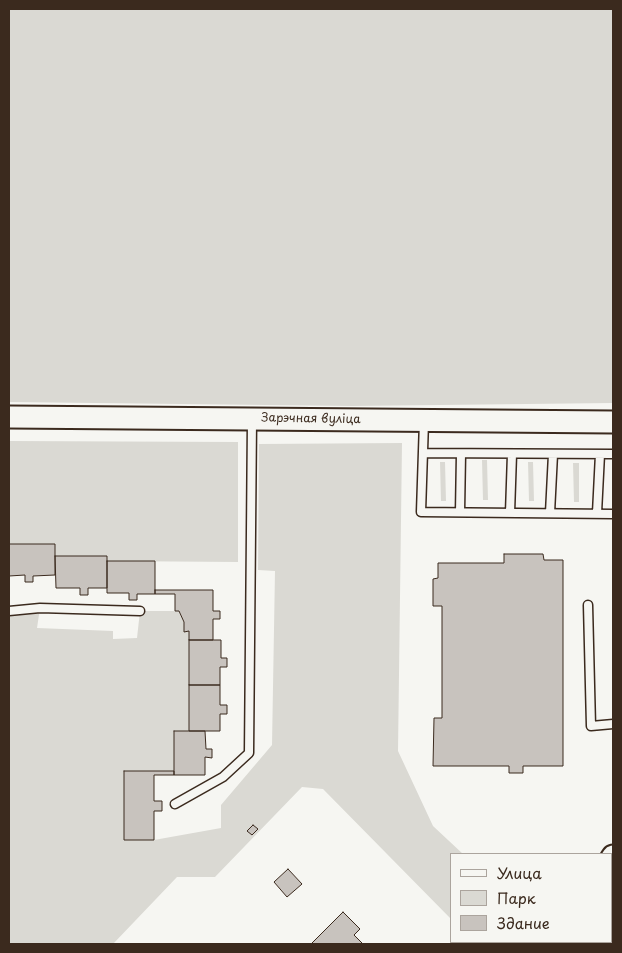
<!DOCTYPE html>
<meta charset="utf-8">
<style>
body{margin:0}
#map{position:relative;width:622px;height:953px;overflow:hidden;background:#f6f6f2;font-family:"Playpen Sans",sans-serif}
canvas{display:block}
.frame{position:absolute;inset:0;border:10px solid #3b2a1e;pointer-events:none}
.legend{position:absolute;left:450px;top:853px;width:162px;height:90px;box-sizing:border-box;background:#f6f6f2;border:1px solid #aba49d;margin:0;padding:6px 9px;list-style:none;font-size:15px;color:#3b2a1e}
.legend li{display:flex;align-items:center;gap:10px;height:25px}
.legend b{width:25px;border:1px solid #aba49d}
</style>
<div id="map">
<canvas width="622" height="953"></canvas>
<div class="frame"></div>
<ul class="legend">
<li><b style="height:6px;background:#f6f6f2"></b>Улица</li>
<li><b style="height:14px;background:#dad9d3"></b>Парк</li>
<li><b style="height:14px;background:#c8c3be"></b>Здание</li>
</ul>
</div>
<script>
const g = document.querySelector('canvas').getContext('2d');
g.lineJoin = 'round';
function paint(path, color) { g.fillStyle = color; g.fill(path, 'evenodd'); }
const poly = rows => new Path2D(rows.map(r => 'M' + r).join(''));
function trace(path, color, width, dash) { g.strokeStyle = color; g.lineWidth = width; g.lineCap = dash ? 'butt' : 'round'; g.setLineDash(dash || []); g.stroke(path); }
function drawText(font, color, halo, rows, align = 'center') {
  g.font = font + ' "Playpen Sans",sans-serif'; g.lineWidth = 5; g.setLineDash([]); g.textBaseline = 'middle'; g.strokeStyle = halo; g.fillStyle = color; for (const [text, x, y, turn = 0] of rows) {
    g.save(); g.translate(x, y); g.rotate((+turn || 0) * Math.PI / 180); g.textAlign = isNaN(turn) ? turn : align; if (halo) g.strokeText(text, 0, 0); g.fillText(text, 0, 0); g.restore();
  }
}
paint(poly([
 [9,9,613,9,613,403,352,406,9,402],
 [9,441,238,442,238,562,107,561,55,556,55,544,9,544],
 [402,443,398,751,433,826,463,854,451,854,451,919,323,789,302,787,215,877,177,877,113,944,9,944,9,612,40,608,37,628,113,631,113,639,137,638,140,611,179,611,184,622,184,631,189,631,189,731,174,731,174,771,124,771,124,840,154,840,221,828,221,805,272,745,275,571,258,570,259,444],
 [487,460,488,500,483,500,482,460],
 [440,462,445,462,446,501,441,501],
 [528,462,533,462,534,501,529,501],
 [573,463,579,463,579,502,574,502]
]), '#dad9d3');
const building = poly([
 [9,544,55,544,55,575,33,576,33,582,25,582,25,575,9,576,9,544],
 [504,554,543,554,544,560,563,560,563,766,523,766,523,773,509,773,509,766,433,766,434,718,442,718,442,606,433,606,433,579,438,578,438,563,504,563,504,554],
 [55,556,107,556,107,588,88,588,88,595,80,595,80,588,56,588,55,556],
 [107,561,155,561,155,594,137,594,137,600,129,600,129,593,107,593,107,561],
 [155,590,213,590,213,611,220,611,220,619,213,619,213,640,189,640,189,631,184,632,184,622,179,611,175,611,175,594,155,594,155,590],
 [189,640,221,640,221,658,227,658,227,667,220,667,220,685,189,685,189,640],
 [189,685,220,685,220,705,227,705,227,714,220,714,220,731,189,731,189,685],
 [174,731,205,731,206,749,212,749,212,758,205,757,205,775,174,775,174,731],
 [124,771,174,771,174,775,154,775,154,801,162,801,162,811,154,811,154,840,124,840,124,771],
 [253,825,258,829,252,835,247,831,253,825],
 [288,869,302,884,287,897,274,882,288,869],
 [343,912,360,929,354,935,363,944,311,944,343,912]
]);
paint(building, '#c8c3be');
trace(building, '#3b2a1e', 1);
const lane = poly([
 [424,421,421,512,613,514],
 [423,453,613,454],
 [460,512,461,454],
 [510,513,512,454],
 [550,513,553,454],
 [597,513,600,454],
 [588,605,591,726,613,724],
 [9,611,40,608,140,611],
 [175,804,223,777,249,753,252,420]
]);
const secondary = poly([
 [9,417,613,422],
 [611,859,613,856],
 [524,944,527,942]
]);
trace(lane, '#3b2a1e', 11);
trace(secondary, '#3b2a1e', 25);
trace(lane, '#f6f6f2', 8);
trace(secondary, '#f6f6f2', 21);
drawText('12px', '#3b2a1e', '#f6f6f2', [
 ["Зарэчная вуліца",311,419,1]
]);
</script>
